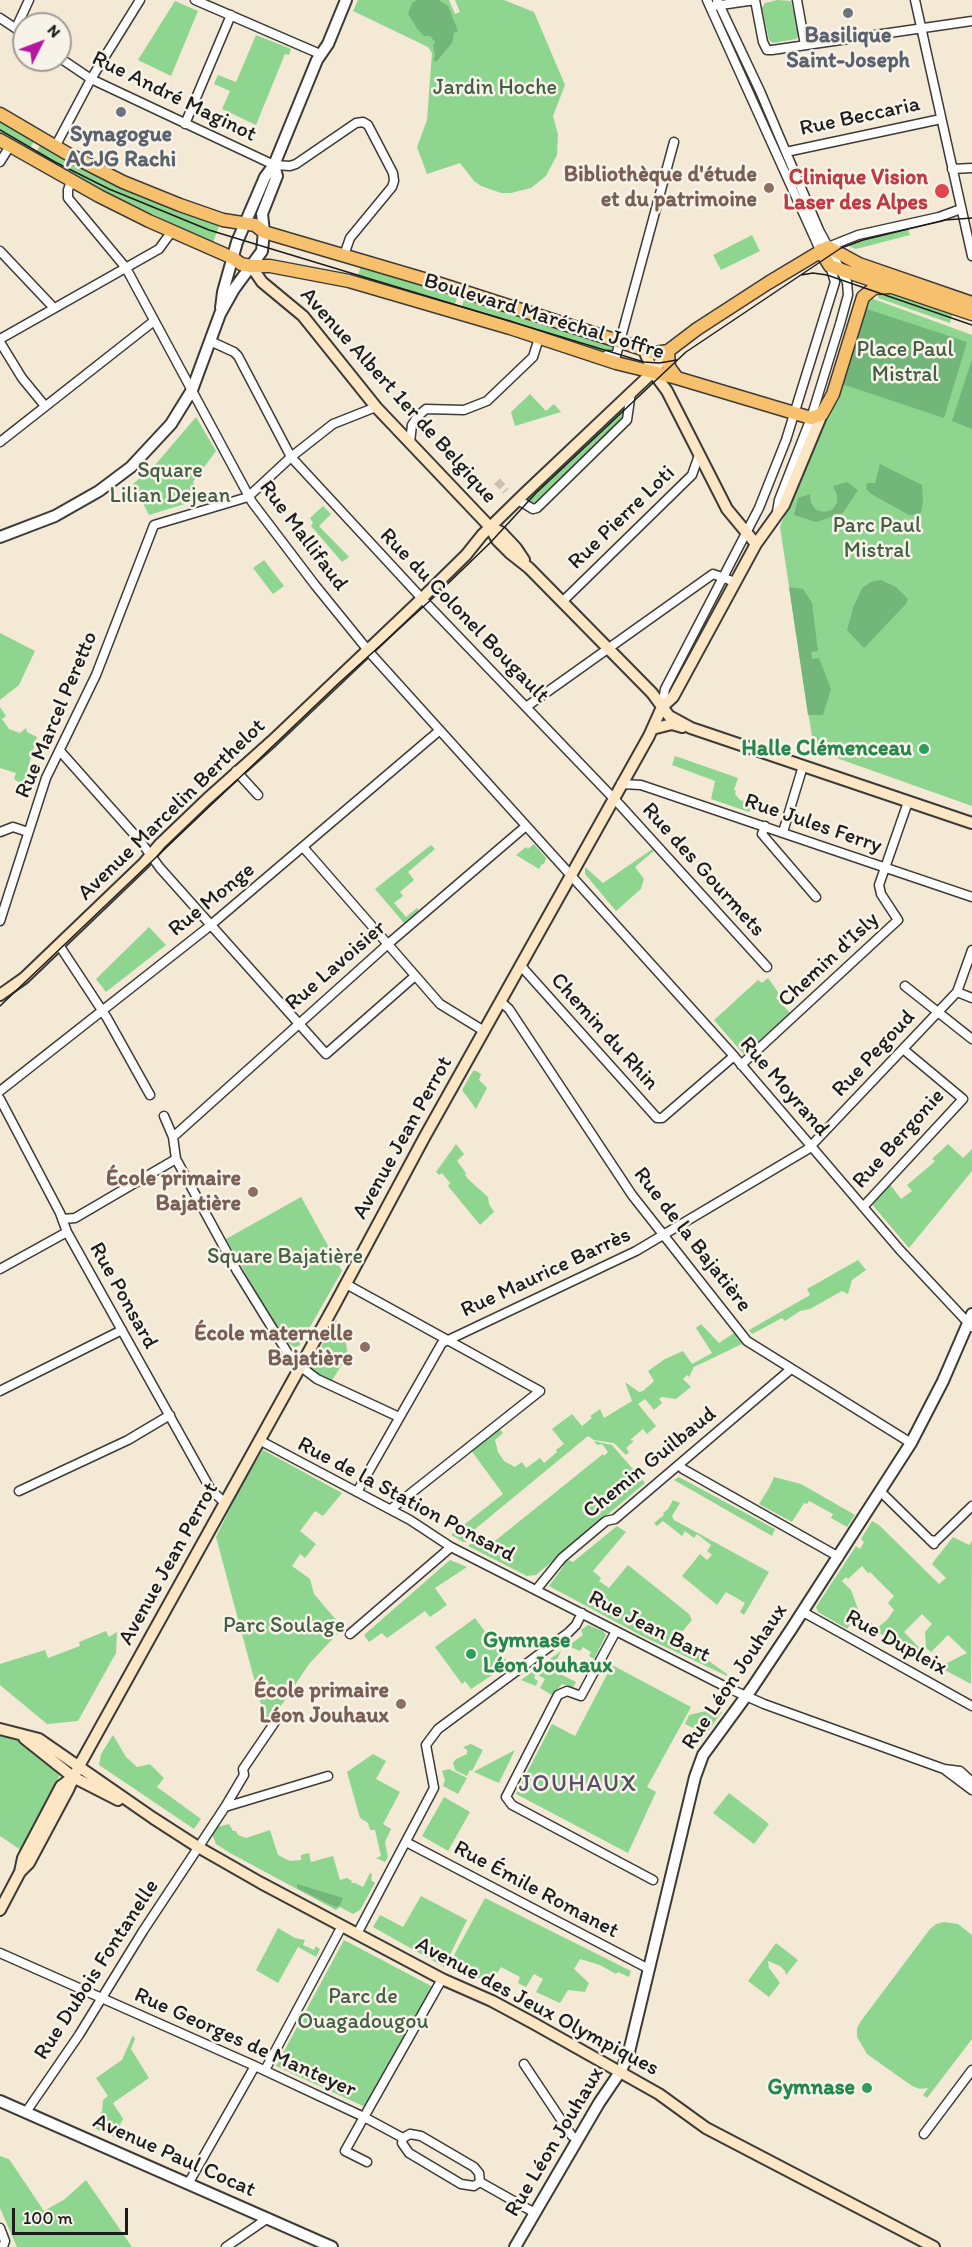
<!DOCTYPE html>
<meta charset="utf-8">
<style>
body{margin:0}
#map{position:relative;width:972px;height:2247px;overflow:hidden;background:#f4e9d5;font-family:Itim,sans-serif}
canvas{display:block}
.north{position:absolute;left:12px;top:12px;width:60px;height:60px;box-sizing:border-box;background:#f7f3e8;border:2px solid #9f9d96;border-radius:50%;rotate:48deg;font-size:16px;font-weight:700;line-height:24px;text-align:center;color:#1c1c1c}
.north::after{content:'';display:block;margin:auto;width:21px;height:27px;background:#b5179e;clip-path:polygon(50% 0,100% 100%,50% 72%,0 100%)}
.scale{position:absolute;left:12px;top:2208px;width:116px;height:27px;box-sizing:border-box;border:3px solid #1c1c1c;border-top:0;padding-left:8px;font-size:18px;line-height:21px;white-space:nowrap;color:#1c1c1c;-webkit-text-stroke:4px #f7f3e8;paint-order:stroke}
</style>
<div id="map">
<canvas width="972" height="2247"></canvas>
<div class="north">N</div>
<div class="scale">100 m</div>
</div>
<script>
const g = document.querySelector('canvas').getContext('2d');
g.lineJoin = 'round';
function paint(path, color) { g.fillStyle = color; g.fill(path, 'evenodd'); }
const poly = rows => new Path2D(rows.map(r => 'M' + r).join(''));
function trace(path, color, width, dash) { g.strokeStyle = color; g.lineWidth = width; g.lineCap = dash ? 'butt' : 'round'; g.setLineDash(dash || []); g.stroke(path); }
function drawText(font, color, halo, rows, align = 'center') {
  g.font = font + ' Itim,sans-serif'; g.lineWidth = 5; g.setLineDash([]); g.textBaseline = 'middle'; g.strokeStyle = halo; g.fillStyle = color; for (const [text, x, y, turn = 0] of rows) {
    g.save(); g.translate(x, y); g.rotate((+turn || 0) * Math.PI / 180); g.textAlign = isNaN(turn) ? turn : align; if (halo) g.strokeText(text, 0, 0); g.fillText(text, 0, 0); g.restore();
  }
}
paint(poly([
 [358,0,449,0,455,14,460,12,455,0,504,0,534,12,565,85,553,116,558,134,557,155,546,176,531,188,511,193,501,193,481,186,474,181,460,163,427,174,417,147,427,120,432,53,428,47,353,11],
 [777,0,791,1,799,36,796,39,773,43,769,40,762,8,765,3],
 [175,1,198,11,171,76,138,60],
 [256,35,291,49,289,55,285,54,256,125,222,109,230,91,214,84,218,75,236,82],
 [0,119,35,140,28,151,0,134],
 [41,143,220,223,213,243,67,173,35,155],
 [907,226,910,235,856,249,844,244,857,238],
 [752,235,760,251,721,270,713,255],
 [361,266,458,295,454,307,357,278],
 [880,291,953,311,950,323,878,298],
 [465,297,614,344,616,347,611,355,583,348,461,309],
 [868,297,972,335,972,806,814,750,780,527,825,414],
 [530,394,546,411,554,404,561,412,515,426,511,412],
 [627,403,625,417,533,504,525,501],
 [196,417,216,451,193,482,201,499,149,515,133,484,155,465],
 [323,506,331,514,319,526,349,557,342,562,311,526,313,523,310,518],
 [264,560,284,586,273,594,253,568],
 [0,633,35,651,19,685,0,700],
 [0,707,6,716,2,719,9,729,20,733,26,728,27,732,37,737,23,785,14,779,16,773,0,768],
 [675,756,738,778,734,790,736,791,735,794,740,800,746,802,745,805,751,808,749,812,711,799,715,781,672,765],
 [534,844,546,858,544,864,542,864,539,869,516,855,526,847,528,849],
 [431,845,435,849,408,872,414,880,400,892,403,896,394,903,406,917,417,908,419,910,404,923,375,889],
 [654,848,655,850,635,867,644,879,641,889,616,911,585,874,585,867,603,883],
 [149,927,166,945,106,992,96,979],
 [768,978,780,995,776,998,792,1015,746,1057,714,1020,758,980,762,983],
 [473,1071,476,1071,481,1074,479,1080,487,1088,476,1109,462,1090],
 [456,1144,464,1154,457,1161,466,1173,465,1175,468,1179,488,1197,489,1204,494,1212,480,1225,448,1186,450,1183,442,1173,439,1175,436,1172],
 [948,1144,963,1158,972,1149,972,1171,909,1248,870,1202,889,1183,901,1199,912,1191,907,1185,932,1164,935,1161,932,1159],
 [301,1197,342,1271,299,1346,294,1347,282,1338,226,1239],
 [858,1260,866,1270,852,1280,848,1294,842,1291,810,1309,800,1311,785,1321,782,1318,752,1334,749,1330,810,1295,807,1289],
 [336,1320,345,1338,348,1355,331,1382,308,1370],
 [701,1324,719,1343,734,1333,742,1344,694,1367,689,1377,687,1375,683,1379,691,1387,676,1399,662,1397,659,1399,662,1403,654,1410,645,1399,638,1404,656,1426,647,1434,643,1429,630,1440,634,1441,626,1448,629,1452,626,1455,614,1443,594,1440,588,1436,463,1539,467,1542,463,1542,451,1535,503,1494,471,1450,499,1428,503,1433,495,1440,498,1452,504,1461,515,1467,522,1462,526,1468,540,1458,544,1463,557,1452,556,1450,564,1444,552,1429,572,1414,582,1426,592,1418,590,1416,600,1409,604,1418,632,1401,625,1382,639,1392,643,1391,654,1381,648,1371,665,1359,683,1351,692,1364,712,1353,696,1328],
 [594,1441,612,1445,645,1483,536,1575,527,1576,468,1546,475,1540,485,1549,603,1454,604,1456,608,1452,602,1444,597,1445],
 [263,1450,342,1493,323,1516,315,1511,300,1531,316,1544,305,1558,300,1554,292,1566,310,1579,314,1594,343,1628,309,1664,267,1727,216,1537,240,1488],
 [679,1477,775,1529,772,1536,674,1480],
 [774,1477,801,1484,855,1515,847,1527,831,1518,833,1514,809,1501,807,1504,804,1503,792,1522,759,1504,769,1488],
 [673,1500,680,1503,672,1516,674,1520,769,1572,744,1615,740,1612,745,1603,726,1592,717,1605,682,1576,700,1554,707,1560,712,1555,707,1551,711,1545,697,1534,694,1538,685,1531,682,1536,663,1521,657,1526,654,1523,664,1515,663,1513,668,1509],
 [872,1521,879,1525,939,1584,946,1578,932,1564,934,1561,953,1537,969,1545,972,1541,971,1684,939,1667,967,1653,948,1635,931,1652,926,1648,925,1632,932,1624,922,1614,904,1632,936,1665,865,1625,870,1621,877,1628,887,1620,894,1610,888,1603,894,1596,870,1572,868,1573,862,1566,848,1579,846,1577,842,1581,851,1590,859,1612,847,1629,818,1612,816,1607,856,1546,860,1549,864,1542,861,1539],
 [617,1526,626,1532,593,1571,601,1578,599,1581,609,1588,628,1565,689,1614,692,1620,677,1638,727,1674,727,1676,642,1636,549,1586,563,1567,563,1562,566,1559,573,1562],
 [450,1560,467,1567,435,1588,447,1605,430,1617,425,1611,387,1638,382,1633,369,1642,364,1635],
 [475,1618,509,1664,471,1689,465,1681,462,1684,435,1647],
 [588,1625,603,1631,606,1635,594,1659,589,1656,591,1652,583,1647,580,1651,568,1646,583,1635,581,1630],
 [106,1631,109,1637,117,1632,116,1653,78,1721,47,1724,0,1685,0,1664,45,1650,48,1658,80,1646,79,1642],
 [561,1651,552,1670,576,1682,573,1687,562,1684,552,1695,540,1688,545,1679,536,1674,534,1678,538,1681,536,1686,521,1680],
 [612,1665,691,1707,647,1787,656,1792,628,1853,516,1794,552,1724,575,1736],
 [714,1709,722,1712,698,1745,695,1744,701,1732,685,1724,689,1715],
 [0,1735,19,1739,58,1770,59,1776,56,1785,22,1851,0,1836],
 [113,1735,126,1757,137,1767,150,1764,164,1778,157,1787,201,1819,194,1829,99,1765,101,1754],
 [471,1744,483,1750,472,1771,470,1770,467,1776,455,1770,453,1763,456,1759,467,1754,467,1750,463,1747],
 [515,1750,499,1783,474,1772,475,1771],
 [373,1754,386,1761,376,1779,400,1792,383,1824,391,1829,385,1842,388,1857,385,1862,376,1858,381,1856,375,1830,370,1830,368,1823,360,1818,347,1772],
 [449,1769,467,1778,458,1794,443,1786,445,1780,442,1771],
 [729,1793,769,1824,754,1844,713,1813],
 [444,1797,470,1812,448,1851,422,1836],
 [229,1824,233,1831,236,1831,238,1835,246,1838,270,1830,278,1855,290,1861,301,1860,301,1855,309,1853,311,1862,333,1856,340,1880,347,1878,352,1881,351,1883,355,1883,363,1887,370,1873,372,1874,371,1880,375,1883,360,1910,353,1914,340,1907,336,1910,230,1853,216,1844,212,1834,217,1827],
 [421,1896,467,1920,444,1967,373,1927,380,1915,403,1927],
 [485,1898,631,1971,629,1977,618,1972,616,1974,600,1965,580,1959,574,1969,589,1983,585,1992,568,1990,560,2003,536,1992,543,1979,534,1974,526,1987,518,1983,520,1977,501,1967,491,1984,453,1965,455,1953],
 [944,1922,958,1924,972,1935,972,2039,927,2098,923,2095,928,2088,920,2089,912,2086,867,2054,857,2037,857,2028,861,2021,930,1929,936,1924],
 [278,1928,295,1938,305,1940,303,1945,314,1950,316,1946,320,1949,316,1957,298,1947,278,1983,256,1970],
 [344,1940,433,1987,365,2107,276,2066],
 [776,1943,798,1960,786,1975,785,1971,780,1966,768,1961,769,1968,780,1983,769,1997,748,1981],
 [133,2035,135,2039,131,2049,149,2078,113,2103,123,2119,114,2137,94,2128,102,2111,103,2100,108,2096,96,2078,122,2060],
 [0,2156,9,2159,44,2211,65,2199,86,2180,132,2247,17,2247,0,2208]
]), '#8ed590');
paint(poly([
 [417,0,439,0,448,6,458,31,454,33,452,43,436,62,433,60,435,56,433,46,435,42,430,36,424,36,418,30,408,14,412,3],
 [867,309,967,342,944,418,842,384],
 [972,359,972,429,952,421],
 [880,464,922,485,923,502,921,512,918,515,909,515,871,494,866,489,867,483,875,483],
 [847,482,858,490,843,513,816,522,794,515,798,498,810,494,811,503,816,510,824,512,832,510,837,503,837,495,833,486],
 [881,580,896,587,908,599,906,604,864,648,847,630,853,608,862,588,871,582],
 [789,587,803,589,812,603,818,651,811,652,812,659,819,658,831,689,823,715,808,715],
 [297,1884,343,1898,340,1905,336,1907,325,1902,297,1888]
]), '#72b67a');
trace(poly([
 [497,481,506,491]
]), '#c9c0b0', 8, [8, 4]);
const minor = poly([
 [195,0,320,54],
 [707,0,820,250],
 [717,0,760,91,819,230,847,282,848,295,840,324,811,418,779,500,777,512],
 [755,0,763,42,767,50,772,50,972,21],
 [797,0,805,45],
 [915,0,972,256],
 [714,6,755,0],
 [0,18,24,34],
 [16,28,29,0],
 [60,58,91,79,274,165,290,166,296,164,356,123,363,122,368,125,393,173,394,181,392,187,350,238,344,255],
 [185,124,231,15],
 [55,147,91,79,140,0],
 [786,152,941,119],
 [0,162,10,146],
 [952,169,972,168],
 [71,181,68,190,68,198,126,268,252,502,315,585,371,654,734,1056,900,1250,972,1327],
 [828,247,858,235,939,217,961,209],
 [0,251,53,307],
 [0,339,159,249,172,231],
 [210,341,234,352,238,356,291,457,427,604,619,804,767,967],
 [0,342,22,378,45,406],
 [607,355,616,356,674,142],
 [0,442,154,321],
 [410,442,412,425,418,416,426,409,464,410,487,401,533,357,539,338],
 [518,500,533,509,537,508,627,420,631,392],
 [562,602,692,475,699,455],
 [526,707,713,574,735,582],
 [662,707,665,689,759,508,786,440,835,282,830,266],
 [60,751,141,842,160,868,326,1054,415,976],
 [236,771,258,795],
 [621,784,641,785,972,897],
 [765,826,762,834,816,897],
 [0,832,13,827,28,832],
 [783,832,803,766],
 [303,847,440,1004,484,1031],
 [0,921,46,778,96,675,154,525,248,497,291,457,333,424,376,407],
 [59,945,107,1018,150,1095],
 [521,966,657,1118,662,1118,734,1056],
 [905,986,972,1039],
 [957,992,972,998],
 [501,1002,509,1009,632,1195,747,1341,911,1443],
 [741,1065,898,920,881,894,879,885,908,802],
 [0,1091,206,929,440,730],
 [0,1099,60,1213,67,1232,211,1490,225,1503],
 [164,1116,173,1137,176,1159,237,1271,292,1360,317,1379,399,1417],
 [173,1137,388,944,526,826],
 [863,1207,963,1099,903,1049],
 [63,1219,75,1218,176,1159],
 [0,1269,67,1232],
 [346,1284,540,1391,391,1509],
 [0,1391,122,1330],
 [259,1440,410,1520,451,1547,728,1688,764,1704,944,1769,960,1771,972,1782],
 [679,1465,683,1469,839,1557],
 [19,1491,128,1440,170,1415],
 [357,1492,442,1343,636,1251,808,1149,957,992,972,950],
 [881,1492,934,1544],
 [930,1540,936,1541,972,1506],
 [536,1590,562,1558,606,1521,615,1519,791,1369],
 [803,1612,972,1706],
 [616,1631,581,1696,567,1691,558,1695,506,1797,512,1805,653,1880],
 [350,1634,451,1547],
 [944,1769,972,1790],
 [225,1807,328,1776],
 [406,1842,649,1969],
 [357,1934,434,1788,426,1745,438,1729,568,1633,576,1625,582,1613],
 [0,1953,255,2066,364,2117,442,1979],
 [524,2064,572,2136,578,2139],
 [265,2070,342,1926],
 [26,2112,79,2035,143,1931,225,1807,244,1775,243,1769,277,1719],
 [410,2134,421,2136,474,2167,479,2173,480,2182,474,2186,461,2184,409,2153,402,2143,403,2138,410,2134],
 [924,2134,972,2070],
 [367,2162,345,2151,364,2117,403,2138],
 [480,2182,535,2213],
 [188,2184,255,2066],
 [0,2228,5,2241,3,2247],
 [226,2247,268,2218]
]);
const tertiary = poly([
 [221,308,223,292,237,242,265,177,274,165,317,60,328,44,346,0],
 [0,537,55,516,99,491,131,467,171,424,192,390,220,314,234,289,262,251,264,232,262,214,277,176,274,165],
 [0,2101,332,2247],
 [515,2247,599,2103,620,2072,628,2056,695,1777,703,1755,752,1688,792,1628,911,1443,943,1381,972,1314]
]);
const secondary = poly([
 [251,266,262,282,303,316,376,407,490,527,497,540,510,553,529,568,652,693,669,716,691,728,972,823],
 [644,350,653,372,667,391,727,509,756,544],
 [490,527,501,532,516,548,524,560],
 [652,729,672,724,682,727],
 [0,995,24,978,144,863,160,844,207,799,272,741,415,605,466,555,482,535,525,493,653,372,668,351],
 [0,1729,39,1739,153,1818,198,1847,261,1883,442,1979,492,2001,533,2023,659,2094,706,2128,934,2247],
 [24,1738,73,1777,118,1800],
 [20,1872,29,1863,68,1790,79,1766,334,1306,424,1138,649,736,662,707,673,697,756,544,784,505,822,414],
 [0,1910,20,1872,23,1858,61,1786,73,1777]
]);
const primary = poly([
 [0,114,68,154,123,182,180,205,223,220,255,225,264,232,434,282,655,353,668,351,697,329,768,283,828,247,859,264,972,303],
 [0,140,99,196,149,221,233,258,241,264,251,266,270,266,349,281,510,328,616,363,677,378,811,418,822,414,833,394,863,297,874,288,889,287],
 [820,250,830,266,972,314],
 [668,351,669,367,677,378]
]);
trace(minor, '#3c3b38', 11);
trace(tertiary, '#3c3b38', 14);
trace(secondary, '#3c3b38', 14);
trace(primary, '#3c3b38', 15);
trace(minor, '#fff', 8);
trace(tertiary, '#fff', 10);
trace(secondary, '#fce6c4', 10);
trace(primary, '#f7c06c', 12);
trace(poly([
 [0,130,55,162,109,189,209,230,644,362,659,363,677,360],
 [801,275,813,273,827,275,972,325],
 [0,1006,339,683,434,597,490,543,536,493,686,352,841,248,863,240,945,220,972,218]
]), '#1c1c1c', 1.5);
for (const [x, y, r, color] of [
 [848,13,6,"#6b7280"],
 [121,112,6,"#6b7280"],
 [769,188,6,"#8d6e63"],
 [942,191,8,"#e0444e"],
 [924,749,6,"#2e9e5b"],
 [253,1192,6,"#8d6e63"],
 [365,1347,6,"#8d6e63"],
 [471,1654,6,"#2e9e5b"],
 [401,1704,6,"#8d6e63"],
 [867,2088,6,"#2e9e5b"]
]) { const dot = new Path2D(); dot.arc(x, y, r, 0, 2 * Math.PI); g.fillStyle = color; g.fill(dot); trace(dot, '#f7f3e8', 2); }
drawText('bold 22px', '#5b616d', '#f7f3e8', [
 ["Basilique",848,36],
 ["Saint-Joseph",848,61],
 ["Synagogue",121,135],
 ["ACJG Rachi",121,160]
]);
drawText('22px', '#445d45', '#f7f3e8', [
 ["Jardin Hoche",495,88],
 ["Place Paul",905,350],
 ["Mistral",905,375],
 ["Square",170,471],
 ["Lilian Dejean",170,496],
 ["Parc Paul",877,526],
 ["Mistral",877,551],
 ["Square Bajatière",285,1257],
 ["Parc Soulage",284,1626],
 ["Parc de",363,1997],
 ["Ouagadougou",363,2022]
]);
drawText('22px', '#1c1c1c', '#f7f3e8', [
 ["Rue André Maginot",174,97,26],
 ["Rue Beccaria",860,117,-12],
 ["Boulevard Maréchal Joffre",544,317,17],
 ["Avenue Albert 1er de Belgique",398,396,48],
 ["Rue Pierre Loti",622,518,-44],
 ["Rue Mallifaud",303,536,53],
 ["Rue du Colonel Bougault",464,616,46],
 ["Rue Marcel Peretto",57,715,-67],
 ["Avenue Marcelin Berthelot",172,810,-44],
 ["Rue Jules Ferry",813,824,19],
 ["Rue des Gourmets",703,870,48],
 ["Rue Monge",212,900,-39],
 ["Chemin d'Isly",829,960,-43],
 ["Rue Lavoisier",336,966,-41],
 ["Chemin du Rhin",604,1032,48],
 ["Rue Pegoud",874,1054,-47],
 ["Rue Moyrand",784,1087,49],
 ["Avenue Jean Perrot",403,1138,-61],
 ["Rue Bergonie",899,1139,-48],
 ["Rue de la Bajatière",692,1240,52],
 ["Rue Maurice Barrès",546,1273,-25],
 ["Rue Ponsard",123,1296,61],
 ["Chemin Guilbaud",650,1463,-39],
 ["Rue de la Station Ponsard",406,1500,28],
 ["Avenue Jean Perrot",169,1564,-61],
 ["Rue Jean Bart",649,1627,27],
 ["Rue Dupleix",896,1643,29],
 ["Rue Léon Jouhaux",735,1677,-56],
 ["Rue Émile Romanet",536,1890,28],
 ["Rue Dubois Fontanelle",97,1970,-57],
 ["Avenue des Jeux Olympiques",537,2007,28],
 ["Rue Georges de Manteyer",245,2043,24],
 ["Rue Léon Jouhaux",555,2142,-59],
 ["Avenue Paul Cocat",174,2156,24]
]);
drawText('bold 22px', '#785e54', '#f7f3e8', [
 ["Bibliothèque d'étude",757,175],
 ["et du patrimoine",757,200],
 ["École primaire",241,1179],
 ["Bajatière",241,1204],
 ["École maternelle",353,1334],
 ["Bajatière",353,1359],
 ["École primaire",389,1691],
 ["Léon Jouhaux",389,1716]
], 'right');
drawText('bold 22px', '#be3a42', '#f7f3e8', [
 ["Clinique Vision",928,178],
 ["Laser des Alpes",928,203]
], 'right');
drawText('bold 22px', '#27864d', '#f7f3e8', [
 ["Halle Clémenceau",912,749],
 ["Gymnase",483,1641,"left"],
 ["Léon Jouhaux",483,1666,"left"],
 ["Gymnase",855,2088]
], 'right');
g.letterSpacing = '1.5px';
drawText('24px', '#584f62', '#f7f3e8', [
 ["JOUHAUX",578,1785]
]);
g.letterSpacing = '0px';
</script>
